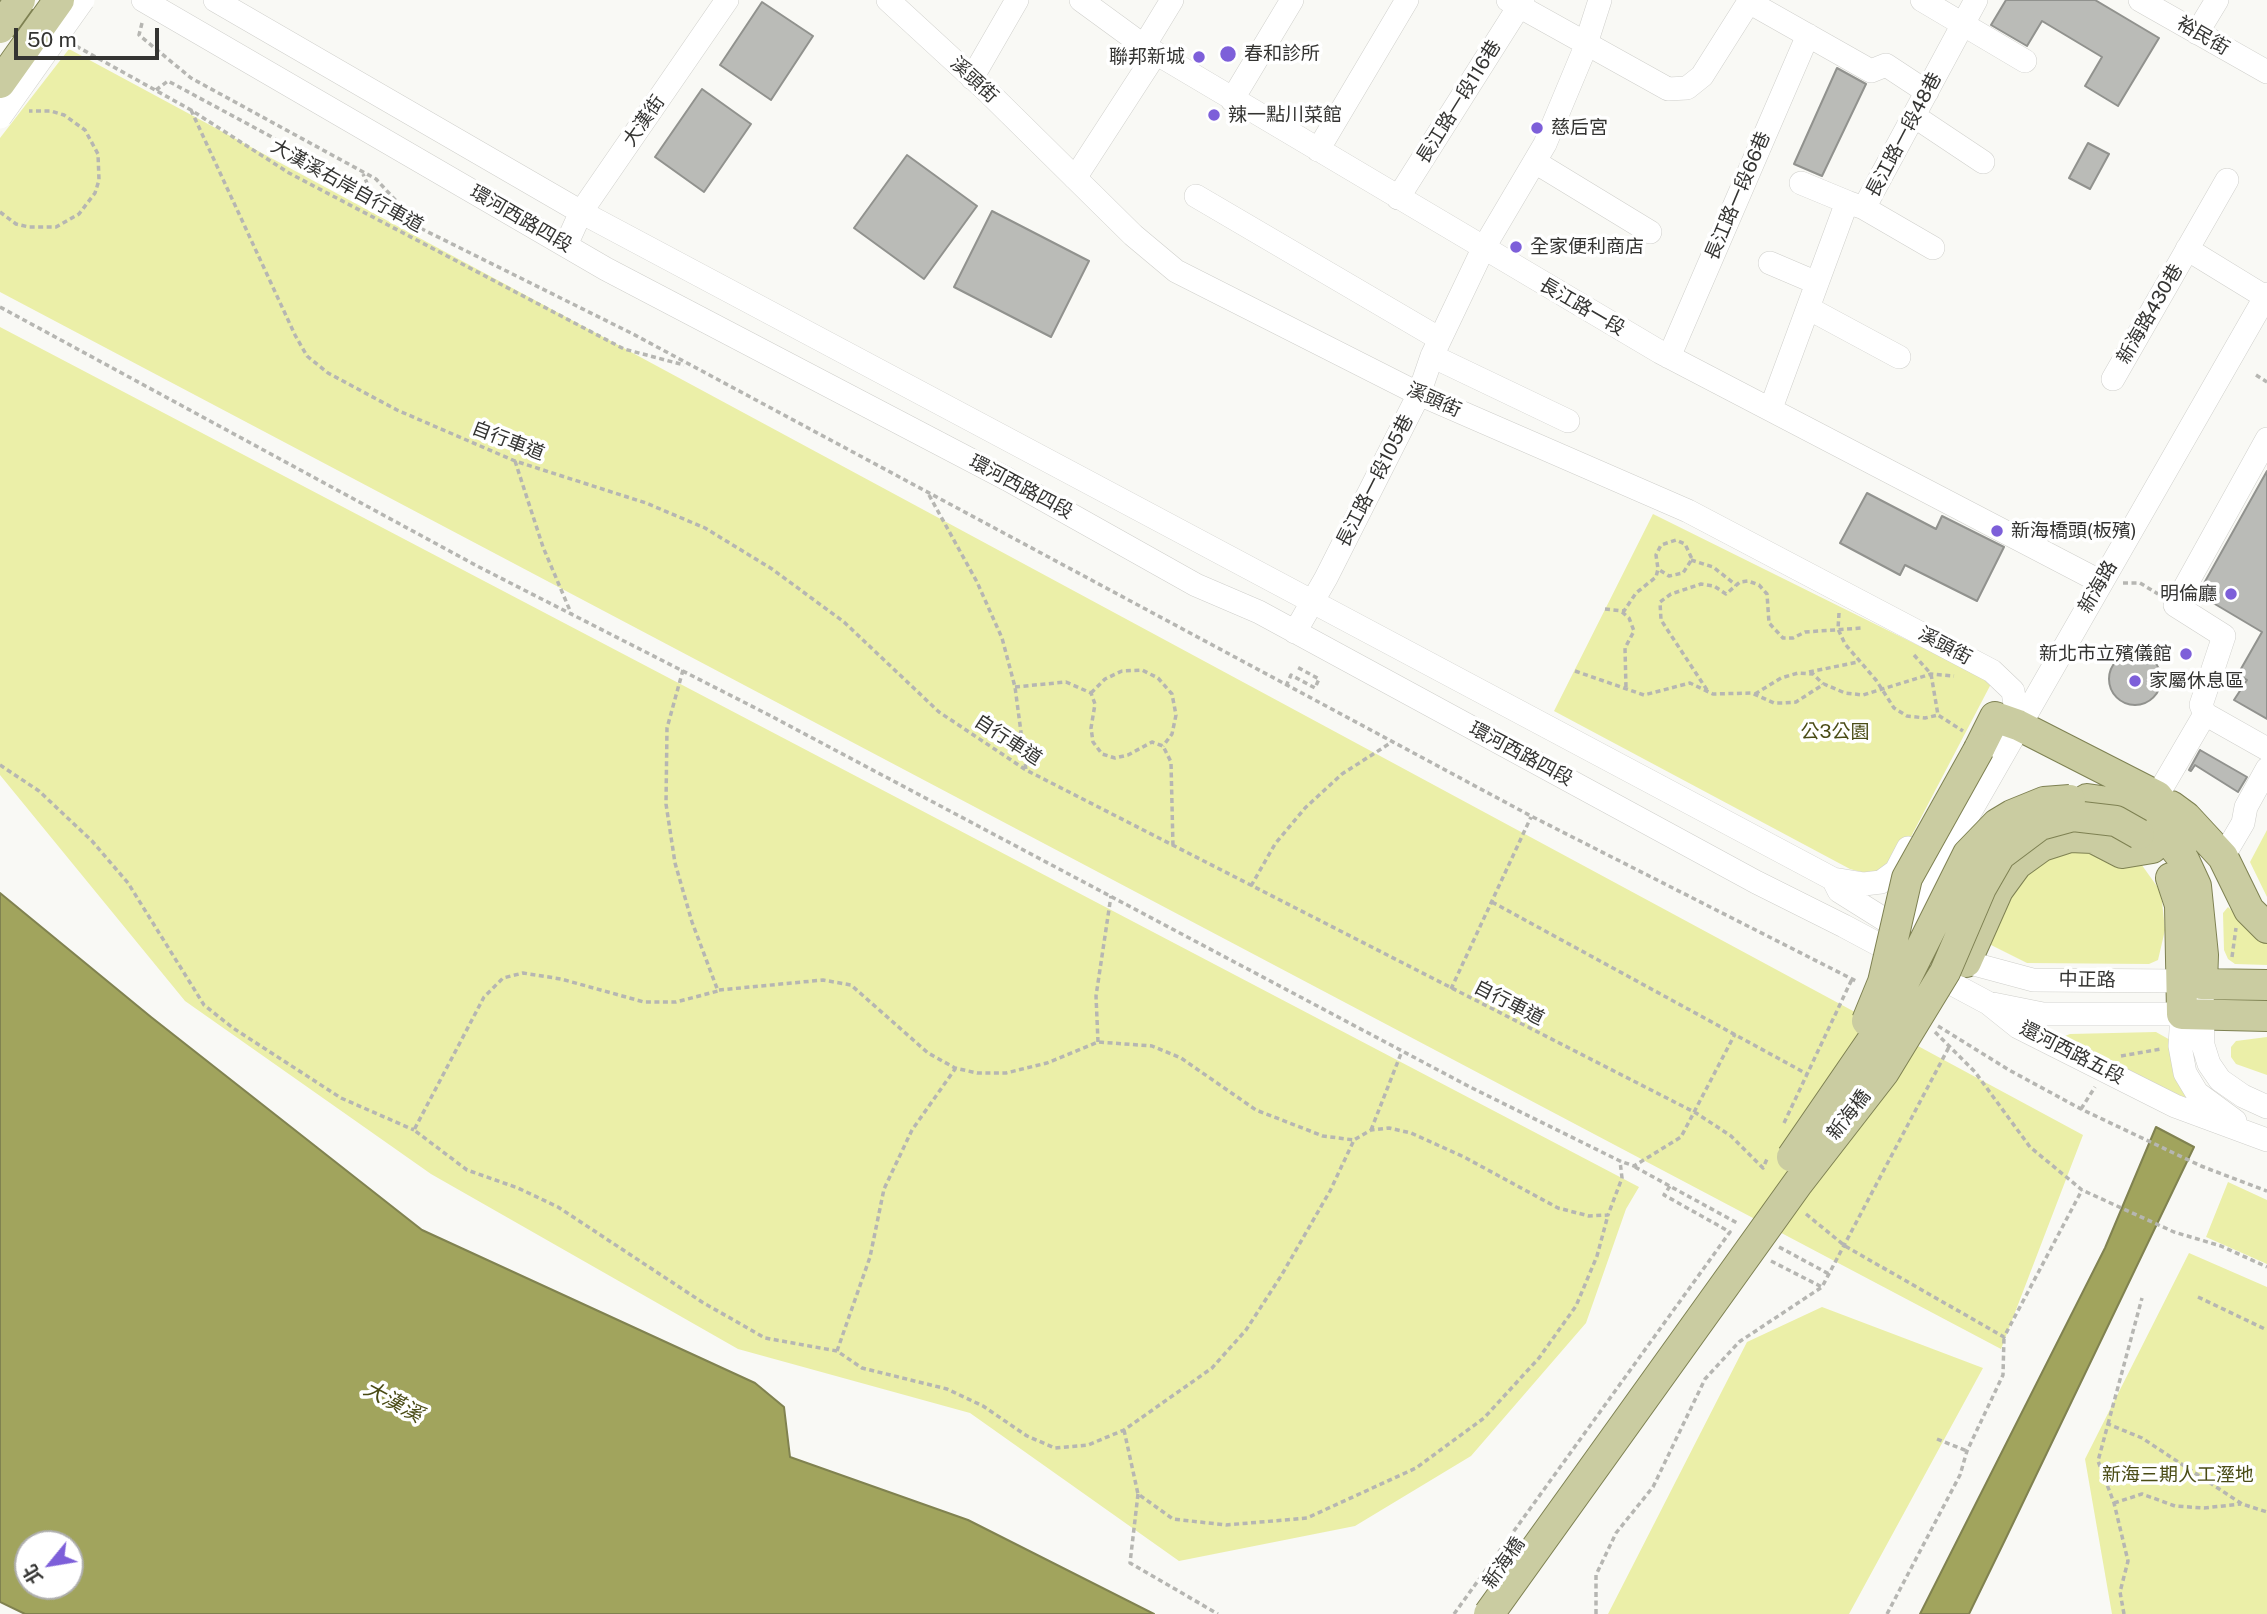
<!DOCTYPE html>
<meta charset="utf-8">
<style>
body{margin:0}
#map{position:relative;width:2267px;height:1614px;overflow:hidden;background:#f9f9f5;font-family:"Public Sans","Noto Sans TC",sans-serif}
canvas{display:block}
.north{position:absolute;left:14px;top:1530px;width:70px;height:70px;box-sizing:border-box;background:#fff;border:2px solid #aeaead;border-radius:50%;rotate:240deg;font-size:19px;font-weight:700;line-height:28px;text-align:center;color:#343432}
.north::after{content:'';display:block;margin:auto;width:24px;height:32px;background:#7d5fd9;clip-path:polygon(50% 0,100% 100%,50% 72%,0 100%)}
.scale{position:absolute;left:14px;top:28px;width:145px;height:32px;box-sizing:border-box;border:4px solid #343432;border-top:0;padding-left:9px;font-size:21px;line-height:24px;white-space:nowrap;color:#343432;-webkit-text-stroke:5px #fff;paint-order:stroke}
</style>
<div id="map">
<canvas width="2267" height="1614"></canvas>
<div class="north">北</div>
<div class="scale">50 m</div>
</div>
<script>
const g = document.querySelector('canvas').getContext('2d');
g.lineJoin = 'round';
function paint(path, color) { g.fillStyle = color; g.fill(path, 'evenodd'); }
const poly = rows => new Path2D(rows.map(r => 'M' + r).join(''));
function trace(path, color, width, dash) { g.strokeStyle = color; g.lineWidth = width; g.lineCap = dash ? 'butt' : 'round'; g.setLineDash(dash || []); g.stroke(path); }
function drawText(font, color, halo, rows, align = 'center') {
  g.font = font + ' "Public Sans","Noto Sans TC",sans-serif'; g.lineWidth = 7; g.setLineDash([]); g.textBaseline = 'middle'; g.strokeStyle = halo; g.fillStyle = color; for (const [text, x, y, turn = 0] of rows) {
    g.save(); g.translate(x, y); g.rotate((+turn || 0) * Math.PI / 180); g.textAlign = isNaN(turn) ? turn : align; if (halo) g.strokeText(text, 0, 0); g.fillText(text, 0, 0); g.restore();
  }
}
paint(poly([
 [69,49,2083,1135,2001,1349,0,292,0,138],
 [0,327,1639,1187,1626,1209,1586,1323,1471,1456,1355,1526,1179,1561,970,1413,738,1349,431,1174,185,1001,0,775],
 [1653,514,1992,682,1903,852,1882,870,1865,873,1850,869,1554,711],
 [2267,830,2267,897,2250,862],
 [2084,840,2139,861,2161,892,2165,930,2158,960,2149,964,2027,963,1987,943,1992,919,2030,862],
 [2228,907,2267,944,2267,965,2235,964,2228,959,2224,950,2223,913],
 [2156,1032,2172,1041,2188,1097,2183,1099,2067,1041,2065,1036,2070,1034],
 [2267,1037,2267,1075,2236,1064,2231,1057,2231,1047,2236,1041],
 [2228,1182,2267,1200,2267,1264,2206,1237],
 [2189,1253,2267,1287,2267,1614,2112,1614,2085,1459],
 [1822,1307,1983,1368,1849,1614,1608,1614,1747,1342]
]), '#ebefa8');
const water = poly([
 [0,893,151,1017,422,1230,755,1383,784,1407,790,1457,968,1520,1154,1614,25,1614,0,1602,0,893],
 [70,1544,70,1586,28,1586,28,1544,70,1544],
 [2156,1127,2194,1147,2005,1540,1969,1614,1920,1614,2105,1248,2156,1127]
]);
paint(water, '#a1a45d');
trace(water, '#808250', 2);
const building = poly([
 [2006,0,2095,0,2159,38,2118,106,2085,86,2102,57,2042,21,2027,46,1991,25,2006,0],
 [762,2,813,36,771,100,720,65,762,2],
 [1837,68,1866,84,1822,176,1794,164,1837,68],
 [702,89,751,124,704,192,655,157,702,89],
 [2088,143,2109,154,2090,189,2069,178,2088,143],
 [907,155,977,206,924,279,854,228,907,155],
 [992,211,1089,261,1051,337,954,287,992,211],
 [2267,471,2267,719,2234,700,2247,680,2238,674,2262,632,2198,594,2267,471],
 [1867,493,1936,529,1942,516,2004,547,1977,601,1905,565,1900,575,1840,543,1867,493],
 '2109 679a26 26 0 1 1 52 0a26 26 0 1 1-52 0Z',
 [2200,750,2247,777,2238,792,2195,765,2191,771,2189,770,2200,750]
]);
paint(building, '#babbb7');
trace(building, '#91928e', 2);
const minor = poly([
 [143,0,606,269,1007,479,1196,585,1259,612,1756,882,1844,926,1988,1003,2018,1027,2175,1106,2267,1140],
 [215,0,581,212,1833,879,1839,891,1914,938,1966,962,2033,980,2181,981,2202,984,2203,1045,2209,1064,2220,1080,2243,1096,2267,1107],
 [888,0,987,91,1133,235,1176,271,1419,394,1688,511,1992,671,2013,691,2018,725],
 [1081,0,1144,46,1660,352,2101,582],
 [1508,0,1668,89,1687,88,1702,76,1750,0],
 [1922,0,2025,61],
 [2140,0,2267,72],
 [1749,2,1871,71,1886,65,1927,92],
 [2197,33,2217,0],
 [1144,46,1172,0],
 [972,78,1017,0],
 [1232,100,1292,0],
 [1914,116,1983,162],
 [1318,150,1407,0],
 [1535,162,1650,232],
 [1075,178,1156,53],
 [1801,183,1847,202],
 [1196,196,1440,339],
 [1398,198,1523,0],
 [1864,208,1933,248],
 [566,245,581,212,727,0],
 [2187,249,2267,298],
 [1770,263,1817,283],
 [1808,308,1899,357],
 [1432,356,1568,421],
 [1669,357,1808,35],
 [2113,379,2227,180],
 [1771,408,1847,202,1864,208,1976,0],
 [1295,632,1326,578,1419,394,1432,356,1483,249,1545,144,1583,53,1600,0],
 [2205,714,2267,749],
 [2157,796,2205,714,2201,705,2224,636,2175,605,2267,439],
 [2223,857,2243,823,2246,807,2267,769],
 [1833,879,1864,884,1881,882,1896,871,1908,848],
 [1915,935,1932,887,1957,835,2267,294],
 [1993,1004,2043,1014,2182,1014,2180,1046,2185,1073,2197,1093,2235,1121]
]);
const major = poly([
 [1979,749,1995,717,2018,725,2157,796,2177,822,2182,846],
 [2087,799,2115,803,2135,812,2166,837,2184,860,2196,886,2203,955,2202,984,2267,985],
 [2171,806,2186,817,2223,857,2249,910,2267,928],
 [2171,878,2180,905,2182,1014,2267,1016],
 [1966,962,1998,890,2017,864,2042,846,2070,837,2093,838,2122,853,2152,848]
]);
trace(minor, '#cfcfcb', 24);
trace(major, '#7e8152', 32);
trace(poly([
 [142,23,139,35,191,78,376,179,422,229,633,334,1531,816,1858,982],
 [76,46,191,110,289,173,624,349,684,365],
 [156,90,168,81,270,136,365,194,370,190,363,174],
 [191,110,295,335,307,356,328,373,397,410,515,461,646,503,705,528,772,569,844,622,939,712,1026,770,1696,1113,1731,1136,1763,1168,1767,1159],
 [0,212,16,224,29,227,56,227,79,214,95,193,99,180,98,154,85,130,64,115,51,111,29,111],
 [0,307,479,567,769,715,1470,1087,1620,1161,1634,1166,1681,1137,1735,1034],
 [2256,375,2267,382],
 [515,461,543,547,571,613],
 [929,495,977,582,1002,638,1015,687,1026,770],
 [1691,560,1713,567,1736,585],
 [2123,583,2140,583,2158,594],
 [1605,609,1624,611,1636,593,1656,577,1658,569,1656,555,1661,545,1676,540,1685,544,1692,559,1683,573,1669,576,1658,569],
 [1622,612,1629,618,1634,631,1625,648,1626,689],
 [1839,613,1838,629,1845,644,1876,680,1894,708,1907,716,1925,718,1938,715],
 [1914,655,1931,674,1938,715,1963,731],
 [683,670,667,728,666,804,675,863,692,922,718,991,676,1002,644,1002,561,979,523,973,503,978,484,997,414,1130,467,1170,518,1188,558,1207,702,1302,765,1338,837,1351,862,1368,947,1389,983,1406,1027,1436,1055,1448,1088,1445,1124,1430,1212,1368,1246,1330,1281,1276,1330,1191,1354,1140,1371,1130,1389,1128,1411,1133,1464,1157,1558,1208,1589,1216,1608,1215,1622,1178,1620,1161],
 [1575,671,1644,695,1690,683,1713,694,1752,693,1774,703,1784,703,1796,702,1824,684,1845,693,1863,695,1931,674,1954,676],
 [1809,672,1858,662],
 [1286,686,1291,675,1315,688,1319,679,1297,667],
 [1015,687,1066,682,1091,693,1095,704,1091,728,1093,742,1102,754,1115,758,1128,755,1152,742,1163,746,1171,762,1173,847],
 [1707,690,1661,620,1660,602,1671,594,1701,584,1714,586,1726,594,1740,582,1748,581,1759,585,1767,594,1769,623,1783,638,1793,638,1805,632,1862,628],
 [1091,693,1105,679,1122,671,1142,670,1158,678,1172,694,1176,715,1172,734,1163,746],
 [1755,694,1781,678,1798,673,1813,674,1823,684],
 [0,765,39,791,92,841,128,883,204,1005,233,1028,341,1098,414,1130],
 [1251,886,1275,844,1305,808,1342,774,1392,742],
 [1492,902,1807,1074],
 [2232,957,2236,928],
 [1451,989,1531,817],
 [719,990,823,980,851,985,928,1053,955,1068,977,1073,1006,1073,1047,1063,1098,1042,1152,1046,1181,1058,1256,1110,1323,1136,1354,1140],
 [1938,1026,2009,1070,2081,1109,2201,1166,2267,1191],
 [1935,1032,1975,1072,2030,1147,2082,1190,2174,1232,2221,1246,2267,1267],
 [1098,1042,1096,996,1111,896],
 [2121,1056,2161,1049],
 [2081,1109,2095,1087],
 [1784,1123,1852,979],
 [1371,1130,1402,1051],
 [1635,1167,1739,1224],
 [1806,1214,1845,1246,2004,1337,2082,1190],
 [1779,1247,1829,1274],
 [1771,1261,1822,1287],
 [2198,1297,2267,1330],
 [837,1351,870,1257,884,1189,912,1130,955,1069],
 [2108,1424,2142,1298],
 [1124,1430,1138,1494,1173,1519,1226,1525,1307,1518,1416,1468,1484,1418,1539,1358,1576,1306,1597,1256,1608,1215],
 [1937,1439,1967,1451],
 [1138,1494,1130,1563,1218,1614],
 [2114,1503,2142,1494,2175,1506,2204,1508,2241,1504],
 [1454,1614,1730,1232,1664,1195,1670,1186],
 [1596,1614,1596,1575,1616,1533,1653,1487,1705,1379,1739,1342,1822,1287,1949,1047],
 [1887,1614,1960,1475,1967,1451,2003,1375,2004,1337],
 [2124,1614,2120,1592,2128,1561,2114,1503,2098,1461,2108,1424,2142,1438,2242,1504,2267,1512]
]), '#b6b6b2', 3.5, [5, 3.5]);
trace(minor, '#fff', 23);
trace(major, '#cacca1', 30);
const minorBridge = poly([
 [0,117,83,0]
]);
const majorBridge = poly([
 [0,28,20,0],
 [0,83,59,0],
 [1867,1021,1883,982,1907,878,1979,749],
 [1792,1157,1882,1026,1968,854,1997,824,2012,815,2044,802,2070,800],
 [1489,1614,1798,1183,1884,1072,1945,972,1981,888,2000,855,2040,825,2073,816,2116,821,2139,834]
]);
trace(minorBridge, '#cfcfcb', 24, []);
trace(majorBridge, '#7e8152', 32, []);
trace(minorBridge, '#fff', 23);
trace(majorBridge, '#cacca1', 30);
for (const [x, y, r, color] of [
 [1228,54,9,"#7d5fd9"],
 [1199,57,7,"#7d5fd9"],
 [1214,115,7,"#7d5fd9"],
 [1537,128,7,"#7d5fd9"],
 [1516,247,7,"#7d5fd9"],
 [1997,531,7,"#7d5fd9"],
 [2231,594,7,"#7d5fd9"],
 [2186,654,7,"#7d5fd9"],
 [2135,681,7,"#7d5fd9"]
]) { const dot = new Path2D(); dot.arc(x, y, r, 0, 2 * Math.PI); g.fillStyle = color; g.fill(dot); trace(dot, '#fff', 2.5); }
drawText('19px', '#343432', '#fff', [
 ["裕民街",2203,36,30],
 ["溪頭街",974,80,43],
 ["長江路一段116巷",1459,102,-58],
 ["大漢街",644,121,-55],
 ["長江路一段48巷",1904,135,-62],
 ["大漢溪右岸自行車道",347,186,29],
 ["長江路一段66巷",1738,196,-67],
 ["環河西路四段",521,219,30],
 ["長江路一段",1582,307,30],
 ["新海路430巷",2150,314,-60],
 ["溪頭街",1434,400,24],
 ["自行車道",508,441,21],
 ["長江路一段105巷",1375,481,-63],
 ["環河西路四段",1021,487,28],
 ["新海路",2098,587,-60],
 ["溪頭街",1945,646,28],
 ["自行車道",1008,740,33],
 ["環河西路四段",1521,754,28],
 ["中正路",2087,980,1],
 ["自行車道",1509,1003,27],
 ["還河西路五段",2072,1053,27],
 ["新海橋",1849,1115,-52],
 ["新海橋",1504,1563,-55]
]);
drawText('19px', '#343432', '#fff', [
 ["春和診所",1244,54],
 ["聯邦新城",1185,57,"right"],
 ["辣一點川菜館",1228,115],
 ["慈后宮",1551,128],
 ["全家便利商店",1530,247],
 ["新海橋頭(板殯)",2011,531],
 ["明倫廳",2217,594,"right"],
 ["新北市立殯儀館",2172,654,"right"],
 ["家屬休息區",2149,681]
], 'left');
drawText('19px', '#4a4c16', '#fff', [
 ["公3公園",1835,732],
 ["新海三期人工溼地",2178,1475]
]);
drawText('italic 21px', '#494a14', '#fff', [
 ["大漢溪",393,1402,28]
]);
</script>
